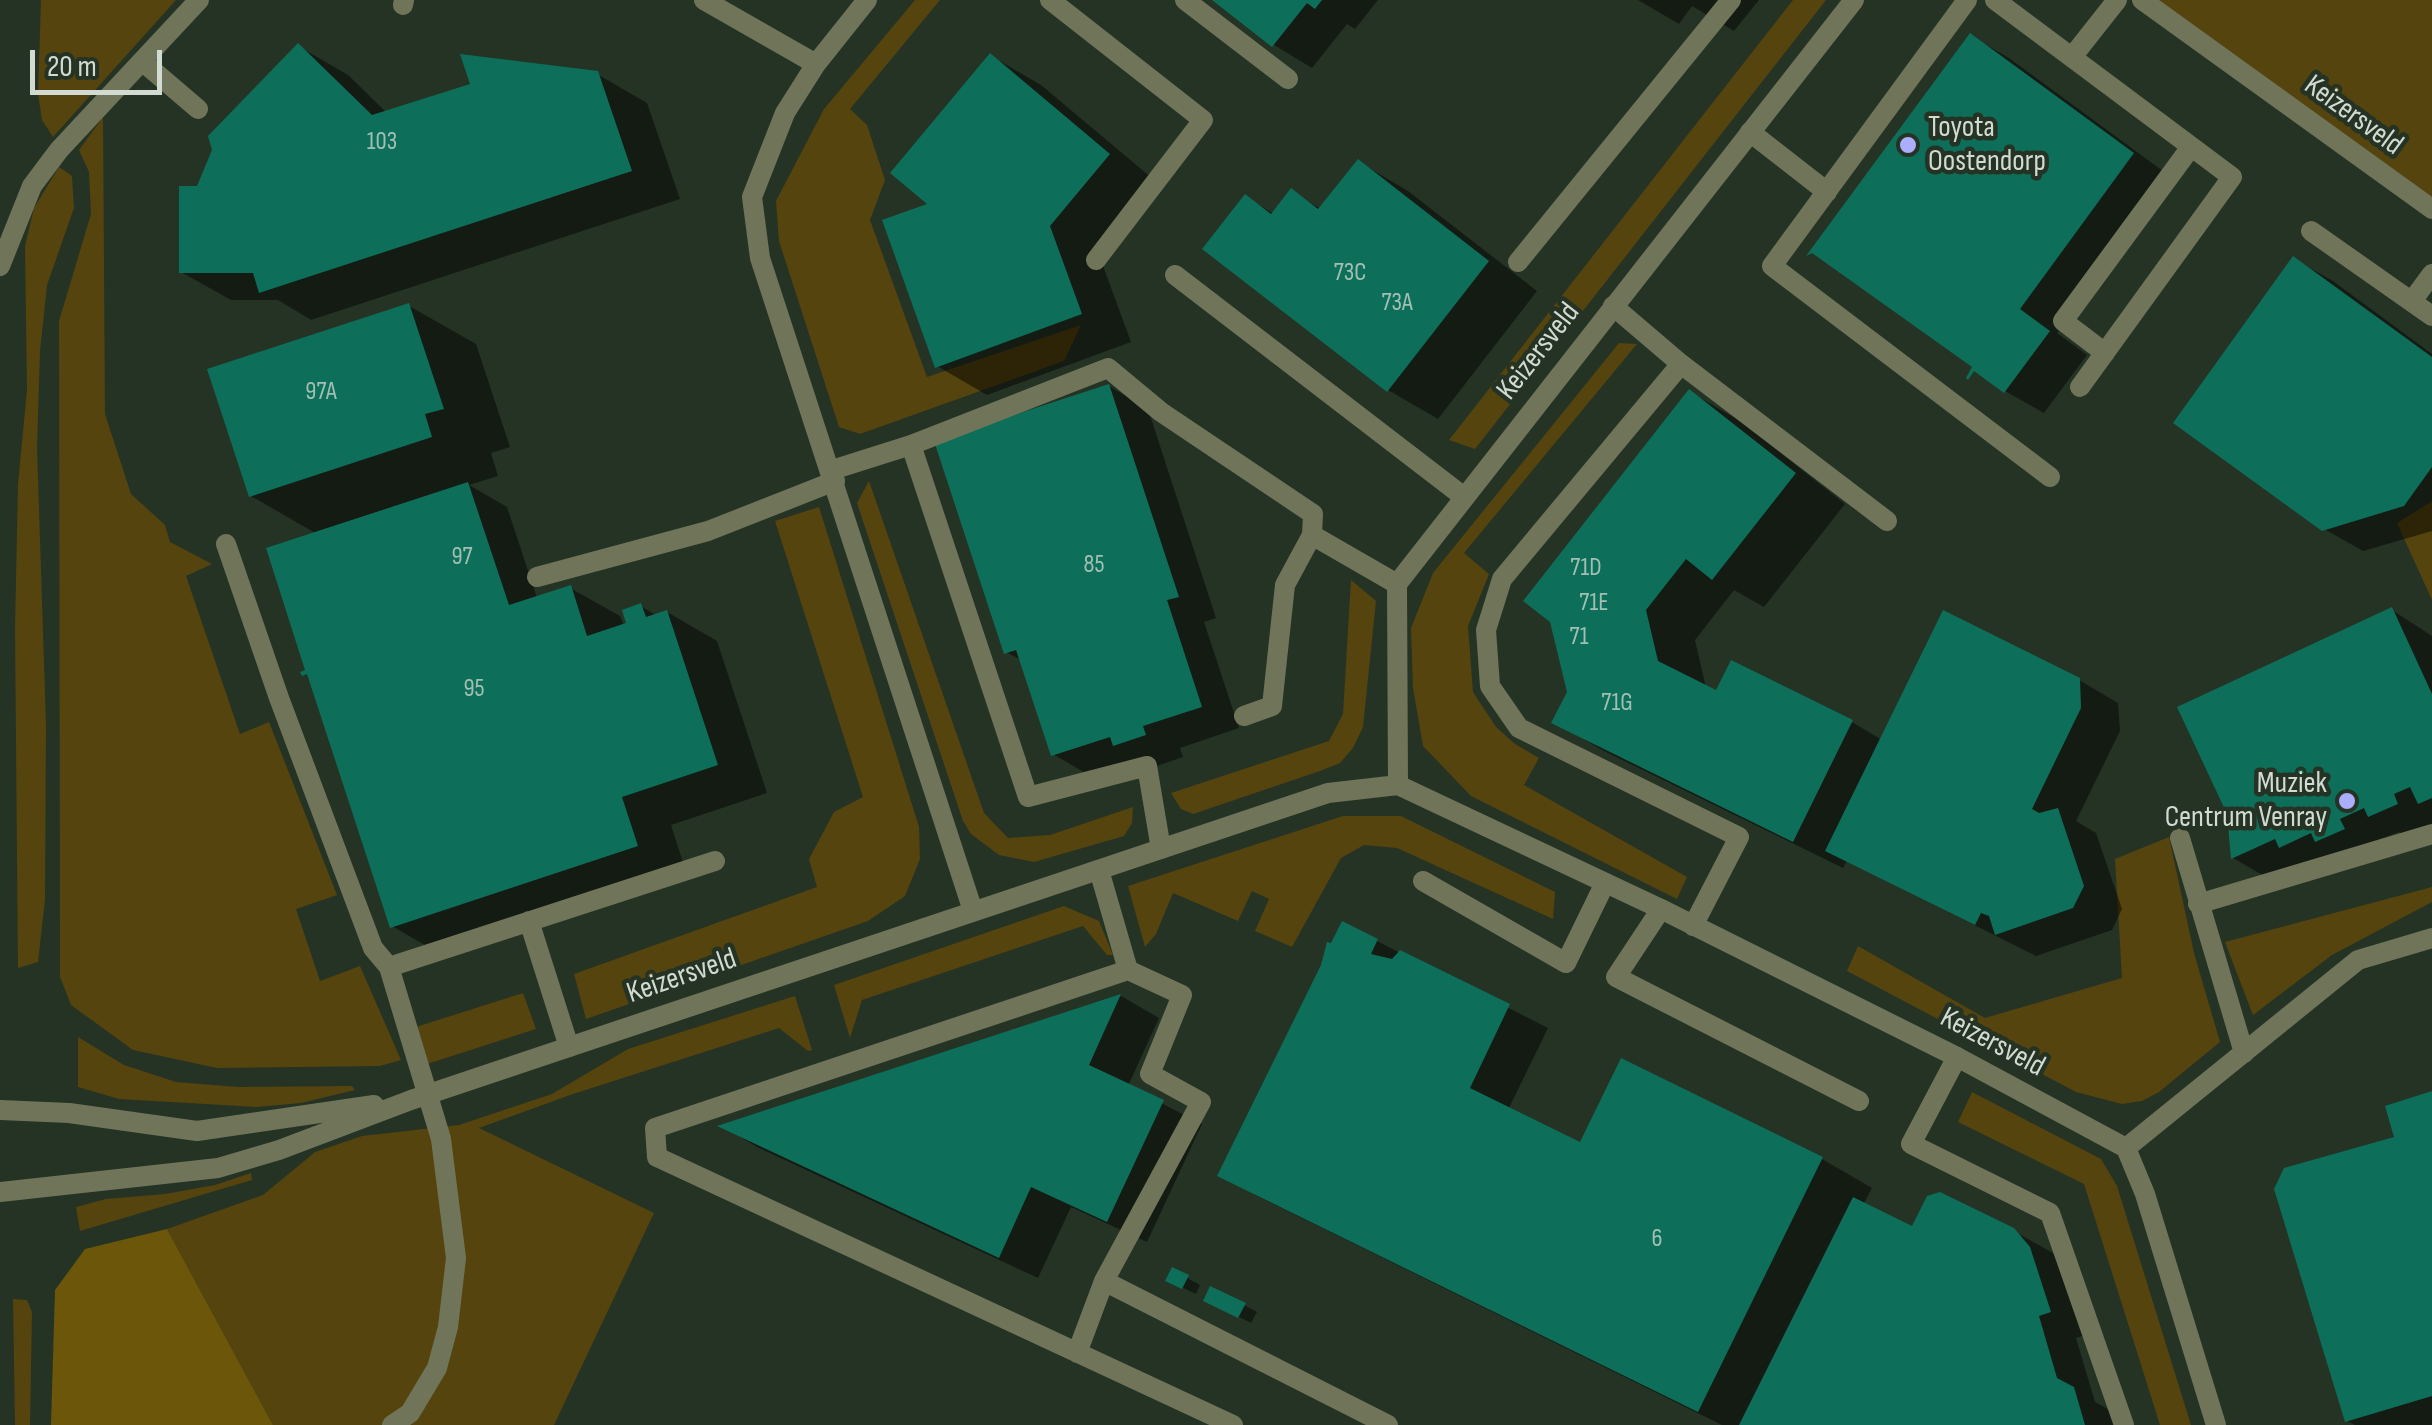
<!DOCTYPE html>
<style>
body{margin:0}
#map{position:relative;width:2432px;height:1425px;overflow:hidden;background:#253325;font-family:"Sofia Sans Condensed",sans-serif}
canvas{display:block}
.scale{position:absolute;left:30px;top:50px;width:132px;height:45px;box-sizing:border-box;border:5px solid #d2dbd2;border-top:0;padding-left:12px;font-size:30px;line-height:35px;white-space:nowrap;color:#d2dbd2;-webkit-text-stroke:8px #253325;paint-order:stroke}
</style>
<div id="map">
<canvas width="2432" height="1425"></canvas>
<div class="scale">20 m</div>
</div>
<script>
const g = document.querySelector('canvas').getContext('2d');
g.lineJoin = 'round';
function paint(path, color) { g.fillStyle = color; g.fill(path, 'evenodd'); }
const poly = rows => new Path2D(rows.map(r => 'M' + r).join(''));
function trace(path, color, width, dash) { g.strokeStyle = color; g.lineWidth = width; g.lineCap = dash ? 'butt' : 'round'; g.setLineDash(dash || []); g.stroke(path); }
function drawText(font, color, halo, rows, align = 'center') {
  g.font = font + ' "Sofia Sans Condensed",sans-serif'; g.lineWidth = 9; g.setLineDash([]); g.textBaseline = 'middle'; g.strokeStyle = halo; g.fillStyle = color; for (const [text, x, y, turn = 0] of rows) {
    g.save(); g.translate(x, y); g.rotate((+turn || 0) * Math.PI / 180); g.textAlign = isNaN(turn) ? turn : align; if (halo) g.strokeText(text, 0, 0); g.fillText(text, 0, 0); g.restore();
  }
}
paint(poly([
 [41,0,176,0,53,137,42,120,38,94],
 [915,0,940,0,850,109,867,125,885,180,870,220,927,377,1081,325,1064,361,860,434,839,427,779,241,776,201,824,109],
 [1793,0,1826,0,1475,449,1449,440],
 [2157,0,2432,0,2432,197],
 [103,117,105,414,131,494,165,525,170,542,212,564,186,576,240,734,269,722,337,895,296,909,320,981,360,966,401,1060,380,1066,217,1068,133,1050,71,1005,60,977,59,321,91,214,89,172,79,150],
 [59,167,72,176,74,208,47,285,40,351,37,447,46,725,45,899,38,962,18,968,15,630,18,484,27,390,25,246,34,208],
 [1619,343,1637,344,1464,553,1489,574,1468,626,1473,692,1496,727,1515,744,1539,758,1524,785,1687,877,1677,899,1471,796,1423,746,1413,688,1411,628,1433,573],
 [869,481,984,813,1008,838,1050,835,1133,807,1132,823,1124,836,1034,862,999,855,971,834,963,821,857,503],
 [2432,501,2432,600,2397,523],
 [819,507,919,827,920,859,905,896,868,921,586,1019,574,974,817,887,809,859,834,812,863,797,775,521],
 [1351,580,1376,601,1363,727,1353,748,1340,763,1320,771,1193,814,1181,809,1171,793,1329,741,1343,714],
 [1343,816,1401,816,1555,892,1553,919,1397,848,1364,845,1341,858,1292,947,1255,931,1269,899,1252,891,1238,921,1173,893,1156,934,1145,947,1128,886],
 [2169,837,2194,953,2220,1042,2159,1092,2142,1101,2122,1104,2076,1092,1847,971,1858,946,1985,1018,2122,978,2115,859],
 [2432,887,2432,902,2332,955,2253,1015,2225,942],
 [1064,906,1099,921,1113,955,1107,955,1083,926,862,1000,850,1038,834,985],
 [523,993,536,1029,427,1064,416,1027],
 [795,996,812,1050,808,1051,779,1028,573,1094,479,1128,654,1213,554,1425,273,1425,167,1229,263,1195,315,1152,362,1136,459,1125,552,1094,628,1049],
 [78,1037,124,1065,176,1082,237,1087,352,1086,355,1090,301,1103,257,1107,119,1099,78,1087],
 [1972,1092,2101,1159,2117,1186,2191,1425,2160,1425,2084,1184,1958,1122],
 [251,1173,252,1180,80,1231,76,1207,106,1199,165,1194,215,1185],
 [13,1299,27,1300,32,1312,30,1425,15,1425]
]), '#55440e');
paint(poly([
 [167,1229,273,1425,51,1425,55,1290,85,1249]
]), '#6c560a');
paint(poly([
 [1216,0,1378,0,1355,29,1347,24,1312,68,1274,45],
 [1638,0,1759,0,1734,31,1692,6,1679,24],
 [1971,36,2009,58,2171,177,2057,333,2087,355,2044,413,2005,391],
 [298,46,348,75,387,113,597,74,647,103,680,199,311,320,278,300,231,300,181,272,199,188],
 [991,56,1041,85,1159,184,1099,255,1131,342,987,395,937,366],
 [1359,162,1408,191,1537,291,1438,419,1388,390,1246,197,1274,214,1291,192,1321,209],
 [2294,259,2333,281,2432,354,2432,531,2363,551,2324,529],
 [409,306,476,344,510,447,491,453,498,476,469,485,507,507,537,598,570,588,620,616,624,626,641,606,657,616,667,612,717,641,767,793,671,825,687,875,442,955,392,926,317,534,251,496],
 [1109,386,1148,409,1216,618,1204,622,1239,728,1180,748,1183,757,1154,767,1092,777,1053,754,1023,661,1006,652],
 [1690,392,1740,421,1845,504,1764,607,1734,590,1695,640,1706,688,1852,722,1882,740,2079,680,2118,703,2120,731,2076,821,2096,833,2122,909,2112,930,2036,956,1847,861,1843,868,1604,751,1554,722,1569,692],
 [2392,610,2432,636,2432,828,2409,838,2399,832,2271,880,2233,858],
 [1377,941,1548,1028,1508,1110,1581,1145,1622,1061,1822,1159,1872,1188,1863,1205,1913,1229,2012,1230,2053,1253,2069,1272,2089,1334,2076,1338,2095,1402,2124,1418,2126,1425,1722,1425,1259,1197,1220,1175],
 [1121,996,1159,1018,1128,1086,1202,1124,1147,1242,1071,1207,1038,1278,759,1148,723,1127],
 [2432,1094,2432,1425,2355,1425,2347,1421,2397,1138],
 [1173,1270,1200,1285,1196,1294,1181,1287],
 [1244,1305,1257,1312,1251,1323,1219,1307]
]), '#0007');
paint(poly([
 [1212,0,1322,0,1315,9,1307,3,1272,47],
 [1970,33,2134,153,2020,309,2050,331,2004,393,1974,371,1968,380,1966,378,1972,367,1812,253,1806,256],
 [298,43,372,115,470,84,460,54,598,71,632,171,259,293,253,273,179,273,179,186,197,186,212,150,208,136],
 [990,53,1110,154,1050,226,1082,314,935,368,882,220,927,204,890,173],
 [1358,159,1489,261,1387,392,1202,249,1245,194,1271,214,1291,188,1318,209],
 [2293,256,2432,357,2432,467,2404,506,2322,531,2173,423],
 [409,303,444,409,425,414,432,437,249,497,207,369],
 [1109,384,1179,597,1167,600,1202,707,1143,726,1146,735,1113,746,1110,737,1051,756,1016,650,1004,654,934,441],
 [1689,389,1796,473,1712,580,1686,559,1646,610,1658,661,1716,690,1731,660,1853,720,1793,842,1551,723,1567,692,1550,622,1523,601],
 [468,482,509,605,571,585,587,636,626,623,622,610,641,603,646,617,667,610,718,765,622,797,638,846,390,928,307,674,302,676,300,672,305,670,266,548],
 [2392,607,2432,694,2432,798,2418,804,2410,787,2394,794,2398,804,2368,817,2364,808,2340,819,2345,829,2315,842,2311,833,2279,848,2275,839,2231,859,2227,814,2177,707],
 [1943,610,2080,678,2081,708,2032,809,2039,813,2058,808,2084,886,2073,908,1995,935,1989,916,1981,913,1975,925,1825,851],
 [1342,921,1378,939,1371,954,1392,959,1400,950,1510,1004,1470,1088,1580,1142,1621,1058,1823,1157,1698,1412,1217,1176,1321,965,1327,942,1331,943],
 [1121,994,1089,1065,1164,1100,1107,1222,1031,1187,999,1258,717,1126],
 [2432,1091,2432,1396,2345,1422,2274,1189,2284,1168,2394,1137,2385,1106],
 [1940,1192,2014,1228,2030,1247,2051,1312,2039,1316,2057,1378,2074,1387,2085,1425,1739,1425,1853,1197,1912,1226,1927,1196],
 [1172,1267,1189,1275,1182,1289,1165,1281],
 [1210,1286,1246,1303,1238,1318,1203,1301]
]), '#0d6f59');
trace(poly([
 [1050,0,1203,120,1096,260],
 [1185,0,1288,79],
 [1967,0,1772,266,2050,477],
 [1995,0,2232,177,2080,387],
 [403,5,404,0],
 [2072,57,2117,0],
 [143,62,198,109],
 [1750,132,1827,192],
 [2311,231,2432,316],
 [1518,262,1731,0],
 [1175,275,1464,497],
 [2412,301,2432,274],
 [1613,306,1681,364,1887,521],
 [2105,353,2063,321,2191,147],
 [1681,364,1502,579,1486,630,1490,686,1519,728,1739,837,1693,926],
 [911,445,1028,797,1147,766,1161,849],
 [832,470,911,445,1108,368,1161,412,1313,514,1312,535],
 [226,544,279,698,373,948,389,967,441,1139,456,1258,448,1327,437,1368,410,1413,392,1425],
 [537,577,708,531,835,481],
 [1244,716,1272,706,1285,585,1312,535,1397,584],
 [2180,838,2244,1053],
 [1423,881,1566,963,1605,883],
 [2198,904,2432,834],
 [1661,909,1616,977,1859,1101],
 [529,921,569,1047],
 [389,967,715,861],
 [1128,970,655,1128,657,1157,1233,1425],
 [1957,1057,1911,1144,2050,1213,2124,1425],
 [1104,1281,1388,1425],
 [1077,1353,1104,1281,1201,1102,1150,1074,1182,995,1128,970,1099,870]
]), '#70755a', 20);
trace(poly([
 [704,0,816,64],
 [867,0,816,64,785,113,752,197,760,258,973,911],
 [2142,0,2432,209],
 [0,266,32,186,59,150,199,0],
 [1398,785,1397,584,1854,0],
 [0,1110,69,1113,197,1131,374,1105],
 [2126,1148,2358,960,2432,938],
 [0,1192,218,1168,279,1150,411,1100,569,1047,1328,793,1398,785,1661,909,1957,1057,2126,1148,2145,1194,2216,1425]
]), '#70755a', 20);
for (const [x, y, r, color] of [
 [1908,145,10,"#abaffb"],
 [2347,801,10,"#abaffb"]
]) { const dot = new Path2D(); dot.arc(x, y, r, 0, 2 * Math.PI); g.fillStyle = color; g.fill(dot); trace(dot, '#253325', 4); }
drawText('25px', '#a1c0b4', null, [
 ["103",382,143],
 ["73C",1350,274],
 ["73A",1397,304],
 ["97A",321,393],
 ["97",462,558],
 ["85",1094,566],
 ["71D",1586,569],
 ["71E",1594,604],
 ["71",1579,638],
 ["95",474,690],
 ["71G",1617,704],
 ["6",1657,1240]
]);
drawText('30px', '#d2dbd2', '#253325', [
 ["Keizersveld",2353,116,36],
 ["Keizersveld",1539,352,-52],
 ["Keizersveld",682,977,-19],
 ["Keizersveld",1992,1043,28]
]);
drawText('30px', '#d2dbd2', '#253325', [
 ["Toyota",1928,128],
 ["Oostendorp",1928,162],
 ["Muziek",2327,784,"right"],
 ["Centrum Venray",2327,818,"right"]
], 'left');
</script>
